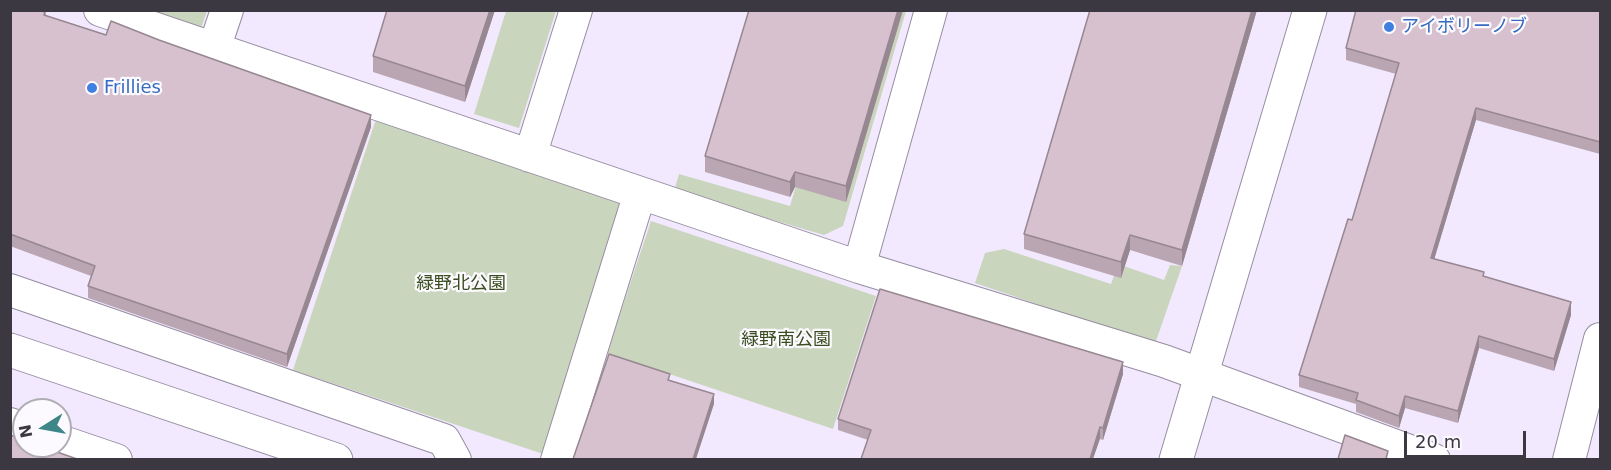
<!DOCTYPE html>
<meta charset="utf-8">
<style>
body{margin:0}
#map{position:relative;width:1611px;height:470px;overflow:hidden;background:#f3e9ff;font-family:"DejaVu Sans",sans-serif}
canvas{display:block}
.frame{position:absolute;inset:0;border:12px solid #3c3841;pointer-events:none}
.north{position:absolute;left:12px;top:398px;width:60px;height:60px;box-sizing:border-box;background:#fcfaff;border:2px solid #afacb3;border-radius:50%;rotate:259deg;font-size:16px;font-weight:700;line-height:24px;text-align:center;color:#3c3841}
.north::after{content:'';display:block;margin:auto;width:21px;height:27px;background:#3e8688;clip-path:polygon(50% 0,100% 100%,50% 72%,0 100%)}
.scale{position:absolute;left:1404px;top:431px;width:122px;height:27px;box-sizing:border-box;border:3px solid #3c3841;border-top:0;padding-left:8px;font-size:18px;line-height:21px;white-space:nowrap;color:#3c3841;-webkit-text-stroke:4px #fcfaff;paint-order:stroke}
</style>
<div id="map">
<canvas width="1611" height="470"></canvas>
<div class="frame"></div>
<div class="north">N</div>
<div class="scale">20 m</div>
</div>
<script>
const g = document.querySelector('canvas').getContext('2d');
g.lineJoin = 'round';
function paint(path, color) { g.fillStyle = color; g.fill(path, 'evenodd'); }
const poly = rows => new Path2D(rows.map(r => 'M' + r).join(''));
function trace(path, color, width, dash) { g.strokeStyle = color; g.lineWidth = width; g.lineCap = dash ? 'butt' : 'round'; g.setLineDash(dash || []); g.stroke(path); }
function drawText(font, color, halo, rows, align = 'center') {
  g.font = font + ' "DejaVu Sans","Noto Sans JP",sans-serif'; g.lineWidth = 4.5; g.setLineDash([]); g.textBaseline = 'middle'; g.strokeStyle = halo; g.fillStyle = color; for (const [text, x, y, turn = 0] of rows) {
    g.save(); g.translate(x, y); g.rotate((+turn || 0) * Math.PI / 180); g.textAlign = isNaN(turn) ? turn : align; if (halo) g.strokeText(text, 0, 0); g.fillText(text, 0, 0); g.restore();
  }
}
paint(poly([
 [127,11,207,11,199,34],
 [506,11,556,11,519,128,474,114],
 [901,11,906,11,843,226,824,235,674,191,679,174,790,206,796,186],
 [378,113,629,197,543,454,293,370],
 [651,221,876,296,833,429,607,353],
 [1004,249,1111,284,1118,264,1164,280,1170,265,1182,266,1155,344,975,283,985,253]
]), '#c9d5bc');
const minor = poly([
 [100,10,859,267,1164,361,1434,460],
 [214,49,227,10],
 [530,156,576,10],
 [859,267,931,10],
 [10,290,444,440,455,460],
 [10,424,24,429],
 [60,441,116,460],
 [557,460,640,193],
 [1569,460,1600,339]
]);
const tertiary = poly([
 [10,350,336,460],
 [1176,460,1310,10]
]);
trace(minor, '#968da1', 34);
trace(tertiary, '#968da1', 35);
trace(minor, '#fff', 32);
trace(tertiary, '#fff', 33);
paint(poly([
 [10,10,46,10,46,16,371,127,287,367,88,298,88,286,91,276,10,246],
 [495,10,465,102,373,72,373,56],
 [749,10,903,10,846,202,795,187,790,197,705,172,705,156],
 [1257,10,1182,266,1130,250,1121,278,1024,249,1024,234],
 [1600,10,1600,154,1476,120,1434,259,1484,276,1571,315,1554,371,1479,348,1458,423,1405,408,1399,428,1356,412,1356,404,1299,387,1299,375,1352,220,1396,74,1346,60,1346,48],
 [1123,374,1103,440,1100,439,868,440,838,430,838,419]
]), '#b9a6b2');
paint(poly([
 [490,10,495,10,465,102,465,86],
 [898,10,903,10,846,202,846,186],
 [1252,10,1257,10,1182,266,1182,250],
 [1476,108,1476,120,1431,270,1431,258],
 [371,115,371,127,287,367,287,354],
 [795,172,795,187,790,197,790,182],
 [1130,235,1130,250,1121,278,1121,262],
 [1571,302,1571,315,1554,371,1554,359],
 [1479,336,1479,348,1458,423,1458,411],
 [1123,362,1123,374,1103,440,1103,428],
 [714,394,714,404,696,459,693,459],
 [1405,396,1405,408,1399,428,1399,416],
 [1100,427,1100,439,1093,459,1090,459]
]), '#968791');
const building = poly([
 [10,10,45,10,44,15,106,35,111,21,159,40,371,115,287,354,88,286,95,266,10,234,10,10],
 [387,10,490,10,465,86,373,56,387,10],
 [749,10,898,10,846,186,795,172,790,182,705,156,749,10],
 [1090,10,1252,10,1182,250,1130,235,1121,262,1024,234,1090,10],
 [1356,10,1600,10,1600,142,1476,108,1431,258,1484,272,1483,276,1571,302,1554,359,1479,336,1458,411,1405,396,1399,416,1356,400,1358,393,1299,375,1348,219,1352,220,1399,63,1346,48,1356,10],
 [880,289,1123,362,1103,428,1100,427,1090,459,861,459,871,430,838,419,880,289],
 [609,354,670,374,668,380,714,394,693,459,573,459,609,354],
 [10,435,24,440,24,446,40,446,77,459,10,459,10,435],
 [1345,435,1388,451,1386,459,1338,459,1345,435]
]);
paint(building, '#d7c1cf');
trace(building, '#968791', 1.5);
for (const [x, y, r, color] of [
 [1389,27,6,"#3f7fe0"],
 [92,88,6,"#3f7fe0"]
]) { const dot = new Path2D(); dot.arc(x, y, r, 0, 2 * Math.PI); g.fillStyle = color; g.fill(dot); trace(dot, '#fcfaff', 2); }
drawText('18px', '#366cbe', '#fcfaff', [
 ["アイボリーノブ",1401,27],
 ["Frillies",104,88]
], 'left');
drawText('18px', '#3a4d1f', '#fcfaff', [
 ["緑野北公園",461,284],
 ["緑野南公園",786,340]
]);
</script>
